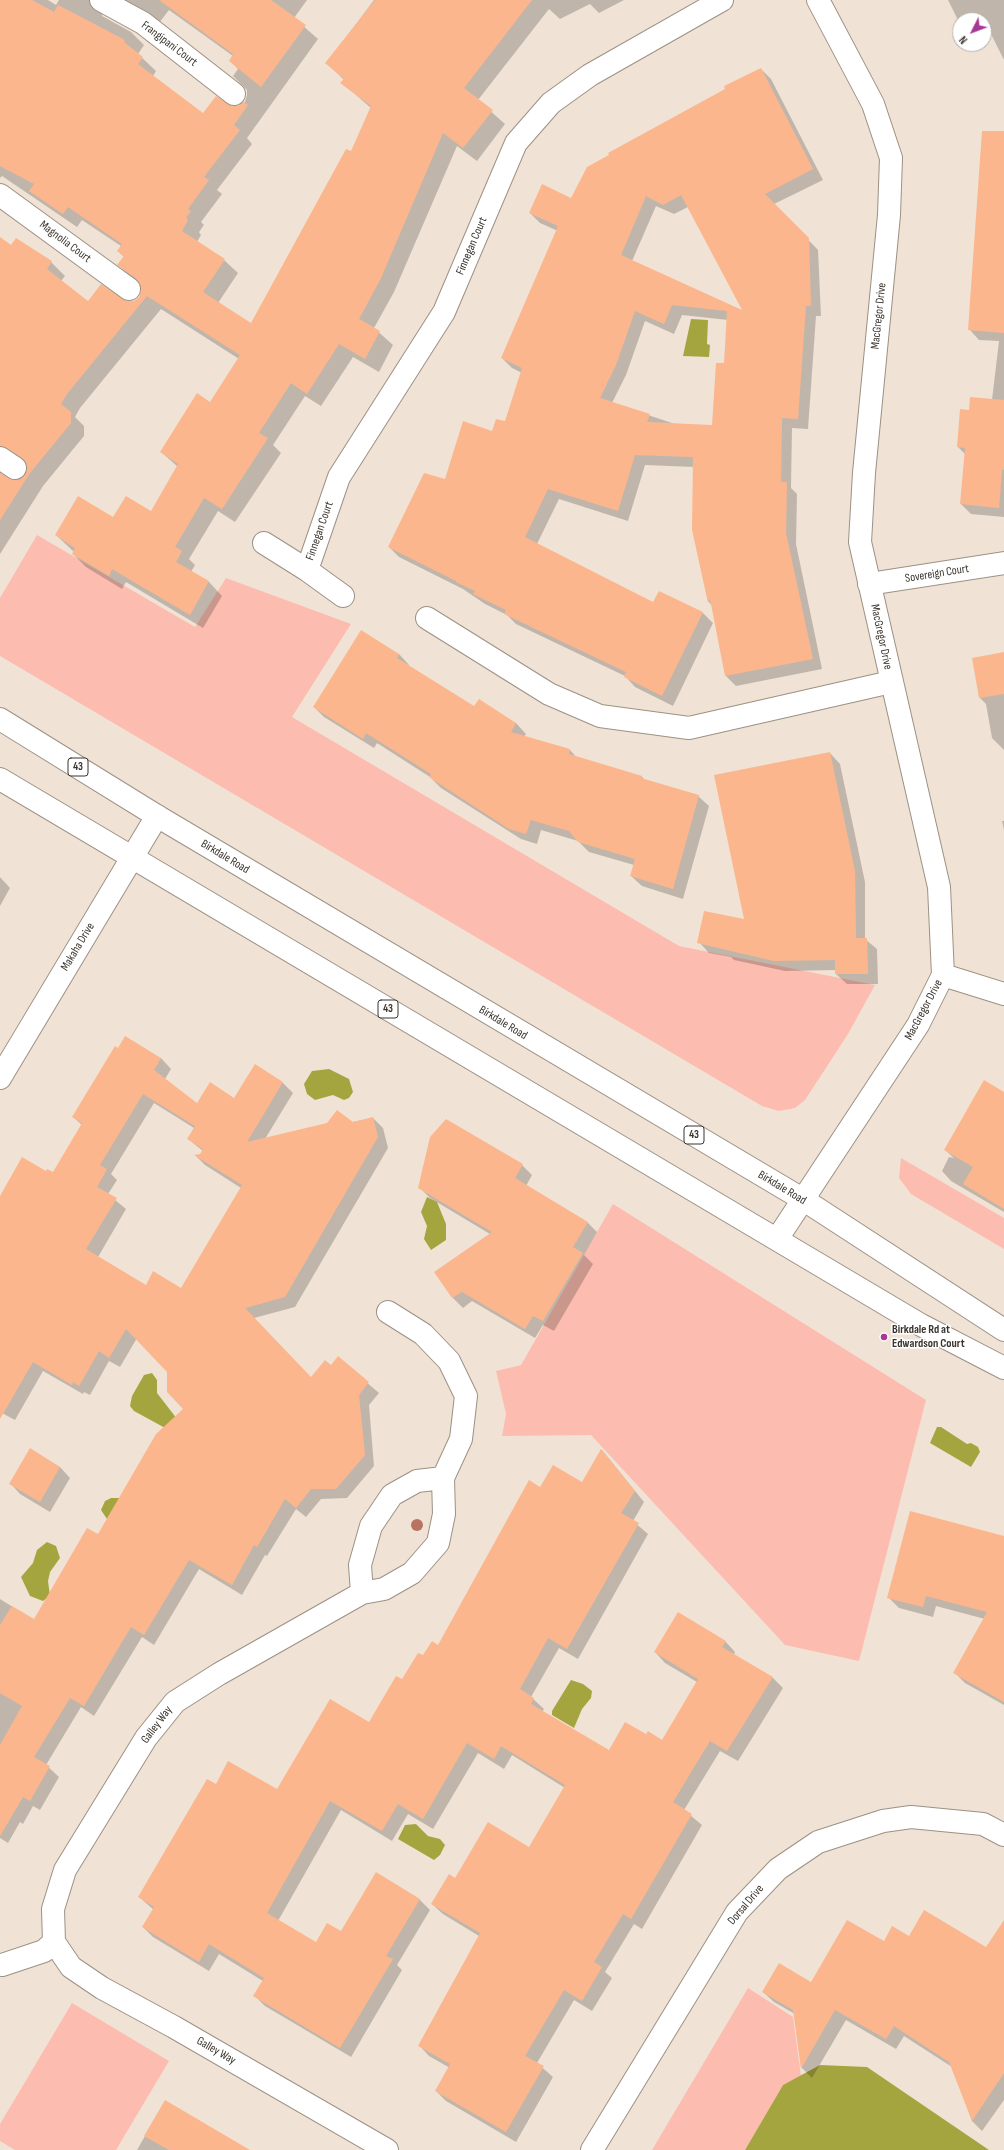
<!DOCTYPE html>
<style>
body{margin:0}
#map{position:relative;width:1004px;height:2150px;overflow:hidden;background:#f0e3d5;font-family:"Sofia Sans Condensed",sans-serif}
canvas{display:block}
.north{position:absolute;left:952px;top:12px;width:40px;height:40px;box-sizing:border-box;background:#fff;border:1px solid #b0aeab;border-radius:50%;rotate:228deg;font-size:11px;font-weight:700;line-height:16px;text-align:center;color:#39342e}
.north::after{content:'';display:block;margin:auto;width:14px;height:18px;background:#a73895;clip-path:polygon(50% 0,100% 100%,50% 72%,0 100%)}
</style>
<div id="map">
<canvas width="1004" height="2150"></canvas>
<div class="north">N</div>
</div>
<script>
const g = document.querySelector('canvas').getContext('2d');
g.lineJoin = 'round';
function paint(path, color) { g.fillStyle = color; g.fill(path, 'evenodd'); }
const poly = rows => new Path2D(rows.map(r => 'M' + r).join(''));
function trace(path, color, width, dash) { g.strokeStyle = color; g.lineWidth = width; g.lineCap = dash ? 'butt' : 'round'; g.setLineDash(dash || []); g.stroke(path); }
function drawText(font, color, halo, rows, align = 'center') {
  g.font = font + ' "Sofia Sans Condensed",sans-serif'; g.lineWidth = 3; g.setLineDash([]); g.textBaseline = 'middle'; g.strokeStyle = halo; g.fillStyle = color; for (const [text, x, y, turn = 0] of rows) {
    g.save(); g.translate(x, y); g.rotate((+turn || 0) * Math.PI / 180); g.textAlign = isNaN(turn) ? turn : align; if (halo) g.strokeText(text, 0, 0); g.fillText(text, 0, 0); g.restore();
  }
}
paint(poly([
 [37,535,195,627,226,578,351,624,292,717,679,946,875,985,848,1034,805,1100,795,1108,779,1111,762,1106,0,656,0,598],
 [901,1158,1004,1218,1004,1249,911,1194,899,1178],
 [613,1204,926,1400,859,1661,785,1645,591,1435,502,1436,506,1414,496,1371,521,1365],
 [748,1988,793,2017,801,2076,783,2085,745,2150,652,2150],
 [72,2003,169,2061,116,2150,15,2150,0,2141,0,2124]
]), '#fcbdb0');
paint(poly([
 [691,319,708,320,707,344,710,345,709,357,683,356],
 [329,1069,349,1079,353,1092,349,1098,344,1100,333,1095,315,1100,307,1094,304,1084,312,1071],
 [427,1197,437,1202,446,1224,446,1240,431,1250,424,1239,427,1226,421,1212],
 [152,1373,157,1380,157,1393,181,1424,178,1435,134,1411,130,1406,132,1396,144,1375],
 [937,1427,941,1427,967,1444,971,1443,978,1447,980,1452,971,1467,930,1443],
 [111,1498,123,1498,107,1519,101,1510,105,1501],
 [47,1542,56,1546,60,1558,50,1572,48,1581,50,1596,43,1601,30,1596,21,1577,33,1563,37,1550],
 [571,1680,583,1684,592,1691,591,1698,582,1709,574,1728,552,1715,552,1711],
 [416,1824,428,1836,440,1839,445,1845,440,1855,434,1860,398,1839,405,1825],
 [820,2065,867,2067,989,2150,745,2150,783,2085]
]), '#a5a540');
paint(poly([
 [0,0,48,0,56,5,59,0,307,0,294,18,318,39,247,138,252,144,217,190,222,194,201,222,204,225,199,232,201,235,197,242,224,260,238,273,218,303,251,324,351,153,371,108,342,83,344,80,327,63,374,0,624,0,599,13,590,4,560,19,549,9,478,100,505,124,477,161,457,146,394,292,374,328,393,345,379,372,353,357,321,406,305,396,273,445,281,453,235,522,218,511,189,559,195,565,191,572,209,582,222,596,203,628,126,582,122,589,86,567,73,554,74,552,56,535,114,519,151,513,178,467,161,452,210,403,239,359,161,309,80,408,75,417,84,426,84,436,43,486,0,554,0,238,12,246,51,262,65,276,61,281,88,303,134,302,140,297,142,286,118,265,124,257,118,251,121,246,82,220,77,227,2,176,0,178],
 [103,8,159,23,169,10,233,56,230,61,238,69,233,76,247,90,247,95,245,102,239,106,203,114,153,76,156,71,138,54,144,45,131,32,102,16],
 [15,458,28,466,28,469,21,480,14,482,1,474,1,472,3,464],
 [948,0,1004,0,1004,60,988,28,984,30,984,20,960,20,960,24],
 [761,69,771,79,823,180,774,204,818,250,821,316,816,316,808,429,792,428,791,488,797,494,796,544,822,669,736,686,726,676,712,606,709,602,693,530,694,467,645,465,628,521,559,499,537,544,654,603,659,592,703,613,713,623,673,706,635,687,625,676,516,624,507,615,485,604,463,589,399,557,389,547,446,480,492,432,505,423,522,373,512,368,502,358,558,231,540,223,530,213,572,199,727,89],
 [656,206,674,214,688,207,744,312,632,261],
 [682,315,728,320,725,364,713,426,678,425,612,403,626,375,645,321,674,334],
 [1004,168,1004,517,971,514,961,504,966,455,958,447,970,411,992,400,999,341,979,340,969,329],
 [1004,653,1004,750,992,738,986,704,980,698],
 [399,654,409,665,408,666,475,708,516,723,526,734,524,737,570,750,577,758,641,776,646,781,698,796,709,806,683,899,642,886,631,876,634,865,589,852,578,841,541,830,537,844,521,839,441,788,430,777,377,743,374,748,324,717,314,707],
 [830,753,840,764,865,882,865,939,877,949,878,984,847,984,836,974,836,970,785,971,734,960,731,957,709,953,699,942,745,920],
 [1002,821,1004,821,1004,830],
 [0,877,10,888,0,906],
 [161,1058,171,1069,165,1079,197,1104,235,1099,256,1066,283,1083,293,1093,265,1139,373,1118,383,1128,388,1148,295,1307,254,1318,311,1378,331,1366,338,1358,379,1393,369,1405,374,1466,347,1498,321,1499,306,1517,296,1509,267,1556,265,1555,242,1595,199,1569,154,1645,142,1637,94,1716,81,1707,46,1765,59,1777,40,1810,33,1806,23,1824,20,1822,8,1843,0,1838,0,1599,34,1620,98,1535,185,1409,168,1372,137,1338,120,1367,109,1361,90,1395,84,1392,83,1394,43,1371,15,1420,0,1412,0,1206,46,1172,53,1173,82,1125,73,1117],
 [154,1103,194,1128,188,1139,203,1151,201,1155,196,1156,205,1165,241,1188,181,1289,146,1286,98,1257,126,1209,108,1194,117,1180,111,1174],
 [1004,1093,1004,1212,951,1181,942,1171,949,1157,954,1158,945,1150],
 [446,1120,522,1165,532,1175,526,1186,587,1222,597,1232,584,1255,593,1264,554,1331,543,1325,535,1338,472,1301,463,1308,453,1298,435,1272,490,1234,430,1198,420,1188],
 [31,1450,60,1467,70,1478,50,1512,20,1494,10,1483],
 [602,1450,644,1502,633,1521,648,1534,578,1659,559,1648,531,1697,544,1709,542,1712,609,1751,646,1736,662,1741,697,1682,665,1663,655,1652,725,1641,735,1652,734,1655,773,1678,783,1688,738,1761,720,1751,684,1810,702,1825,642,1929,634,1924,605,1972,612,1978,592,2011,574,2000,537,2063,553,2077,516,2142,446,2101,436,2091,450,2068,429,2056,419,2045,479,1936,443,1914,432,1904,456,1880,529,1848,565,1788,512,1755,504,1769,478,1753,433,1829,408,1814,392,1841,341,1810,278,1921,317,1943,341,1932,376,1874,420,1900,430,1910,397,1965,402,1970,351,2057,265,2006,255,1996,263,1981,219,1954,209,1971,153,1937,143,1927,154,1910,139,1897,216,1785,277,1791,370,1723,423,1656,439,1646,541,1489,583,1483],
 [1004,1567,1004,1705,965,1683,954,1672,985,1619,936,1606,933,1617,899,1608,888,1597],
 [1004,1922,1004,2100,982,2131,972,2121,952,2067,904,2036,896,2049,846,2020,812,2078,802,2068,795,2014,774,2002,763,1992,811,1983,884,1943,909,1937,986,1948],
 [165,2101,235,2150,137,2150]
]), '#0003');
paint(poly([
 [0,0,32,0,54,12,58,5,125,40,124,42,143,57,138,64,203,113,216,96,232,106,238,106,243,102,248,105,234,125,240,130,204,177,209,180,188,209,191,211,186,218,188,220,182,231,225,259,203,292,251,323,346,149,351,151,371,106,340,83,344,79,325,63,375,0,532,0,464,88,493,110,463,148,443,133,381,278,359,319,380,331,365,359,339,344,307,394,291,383,259,433,268,438,222,509,204,498,175,547,182,551,176,562,209,581,190,615,112,569,109,576,72,554,75,548,55,535,78,496,113,517,126,496,151,511,178,464,160,452,197,393,210,402,240,355,147,296,67,394,61,404,71,412,71,423,30,473,0,520,0,473,15,480,25,475,27,468,26,462,22,458,7,448,0,446,0,237,11,245,16,238,52,261,47,269,88,301,101,284,127,301,134,301,139,297,141,290,137,279,117,265,124,256,117,251,122,244,68,207,63,214,29,191,34,184,0,166],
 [159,0,271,0,306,25,261,87,229,61,233,54],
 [761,68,813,169,765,194,809,238,811,306,806,306,798,419,782,418,781,482,787,482,786,533,813,659,725,676,710,599,708,603,692,530,693,457,635,455,618,511,548,489,525,537,653,602,659,591,703,612,662,696,624,677,626,672,504,614,506,610,473,594,475,591,456,582,456,581,388,547,424,473,445,479,463,421,492,431,496,419,505,421,522,368,501,358,558,226,529,213,542,184,571,198,587,167,609,155,608,153,725,89,724,86],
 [681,195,742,310,621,255,646,196,663,205],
 [672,305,727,311,724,363,716,363,712,425,647,422,650,414,600,398,616,365,635,311,664,324],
 [982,131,1004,131,1004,333,968,330],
 [970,397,1004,400,1004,470,1002,470,999,508,960,504,965,448,957,447,960,409,969,410],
 [361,630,399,654,397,658,474,706,479,699,516,723,511,732,570,749,569,754,642,776,641,778,699,795,673,889,630,876,635,859,578,842,569,831,531,820,526,834,509,829,429,777,431,774,366,733,363,739,313,707],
 [1004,652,1004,694,979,698,972,658],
 [830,752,855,871,856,938,867,938,868,974,835,974,835,960,774,961,697,943,704,911,744,919,714,775],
 [125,1036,161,1058,154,1070,197,1103,210,1082,234,1098,255,1064,283,1082,247,1142,327,1123,337,1110,353,1122,373,1117,378,1137,285,1297,245,1308,311,1377,325,1360,331,1365,338,1356,369,1382,359,1395,365,1455,336,1489,311,1489,296,1508,285,1499,257,1547,254,1545,232,1585,189,1560,144,1635,131,1627,84,1706,70,1698,34,1757,50,1766,30,1801,23,1797,0,1836,0,1745,22,1706,0,1693,0,1625,12,1606,34,1619,87,1528,98,1534,156,1434,183,1409,167,1392,167,1372,126,1329,109,1358,99,1351,79,1386,73,1382,72,1385,33,1362,0,1419,0,1196,22,1157,46,1171,47,1169,53,1172,82,1123,72,1117,115,1046,118,1048],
 [143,1094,195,1126,187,1139,203,1149,200,1154,194,1155,242,1185,181,1288,153,1271,146,1285,86,1249,117,1198,97,1187,107,1169,100,1165],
 [984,1080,1004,1092,1004,1209,963,1184,973,1167,944,1150],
 [446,1119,523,1164,515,1178,588,1222,573,1247,583,1253,543,1321,533,1316,525,1329,462,1292,452,1298,434,1272,492,1232,418,1188,430,1137],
 [30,1448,60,1467,40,1502,9,1484],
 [601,1449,635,1491,621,1513,639,1523,567,1649,548,1638,520,1689,534,1698,531,1704,609,1750,625,1722,646,1734,648,1731,662,1740,698,1679,654,1652,678,1612,726,1641,722,1647,773,1677,727,1751,710,1741,673,1802,692,1814,631,1919,623,1914,594,1962,602,1967,582,2001,564,1990,525,2056,544,2066,506,2132,435,2091,450,2064,418,2046,480,1933,431,1904,449,1874,455,1878,488,1822,529,1847,565,1785,501,1746,494,1759,467,1743,423,1819,398,1804,382,1831,330,1801,267,1913,316,1942,327,1923,341,1931,376,1872,420,1899,386,1956,393,1959,340,2048,253,1996,264,1978,209,1944,199,1962,142,1927,154,1907,138,1897,207,1779,216,1784,228,1761,277,1789,330,1699,369,1722,396,1676,402,1679,418,1653,423,1655,432,1641,438,1645,529,1480,540,1487,553,1465,582,1482],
 [910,1511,1004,1536,1004,1702,953,1673,987,1612,926,1596,923,1607,887,1598],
 [924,1910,986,1947,1004,1920,1004,2073,972,2121,949,2062,894,2026,886,2039,835,2010,801,2069,793,2010,762,1992,779,1963,811,1982,847,1920,884,1941,892,1926,909,1936],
 [165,2100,250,2150,169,2150,144,2136]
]), '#fcb68d');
const minor = poly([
 [101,0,143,23,234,94],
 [0,195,129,289],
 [0,458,15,468],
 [264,543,307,570,343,596],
 [307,570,339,477,444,312,516,143,551,103,590,75,722,0],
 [869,584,1004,563],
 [427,618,549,694,600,716,689,728,891,682],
 [943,975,1004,994],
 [0,1078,157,816],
 [777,1239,918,1025,943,975,939,887,860,542,864,473,889,215,891,158,873,104,818,0],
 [362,1593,360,1565,371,1526,392,1495,417,1481,443,1478],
 [2,1965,44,1951,54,1942],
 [387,2150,174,2027,102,1988,71,1967,54,1942,53,1909,65,1870,146,1738,175,1702,219,1674,362,1593,384,1589,412,1573,438,1543,444,1514,443,1478,461,1439,466,1396,449,1361,423,1334,388,1312],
 [592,2150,737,1912,778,1869,818,1842,883,1821,911,1817,983,1824,1004,1835]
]);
const major = poly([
 [0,719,157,816,804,1200,1004,1330],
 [0,779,921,1325,1004,1368]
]);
trace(minor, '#9c9184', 24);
trace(major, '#9c9184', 24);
trace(minor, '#fff', 22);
trace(major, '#fff', 22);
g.fillStyle = '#b87361';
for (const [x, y] of [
 [417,1525]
]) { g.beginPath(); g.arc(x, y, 6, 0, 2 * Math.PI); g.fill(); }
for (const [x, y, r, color] of [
 [884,1337,4,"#a73895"]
]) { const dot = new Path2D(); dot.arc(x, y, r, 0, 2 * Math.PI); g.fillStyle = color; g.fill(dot); trace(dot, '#fff', 1.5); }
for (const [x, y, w] of [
 [78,767,20],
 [388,1009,20],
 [694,1135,20]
]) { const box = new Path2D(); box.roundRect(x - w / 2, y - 9, w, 18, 3); g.fillStyle = '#fff'; g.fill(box); trace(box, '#39342e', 1); }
drawText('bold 11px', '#39342e', null, [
 ["43",78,767],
 ["43",388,1009],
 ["43",694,1135]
]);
drawText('12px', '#39342e', '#fff', [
 ["Frangipani Court",169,44,37],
 ["Magnolia Court",65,242,37],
 ["Finnegan Court",472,246,-67],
 ["MacGregor Drive",879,316,-84],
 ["Finnegan Court",320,531,-71],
 ["Sovereign Court",937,574,-9],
 ["MacGregor Drive",881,637,78],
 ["Birkdale Road",225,857,31],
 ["Makaha Drive",78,947,-59],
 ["MacGregor Drive",924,1010,-62],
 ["Birkdale Road",503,1023,31],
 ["Birkdale Road",782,1188,31],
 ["Galley Way",157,1725,-53],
 ["Dorsal Drive",746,1905,-50],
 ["Galley Way",216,2051,30]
]);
drawText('bold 12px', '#39342e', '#fff', [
 ["Birkdale Rd at",892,1330],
 ["Edwardson Court",892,1344]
], 'left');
</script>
